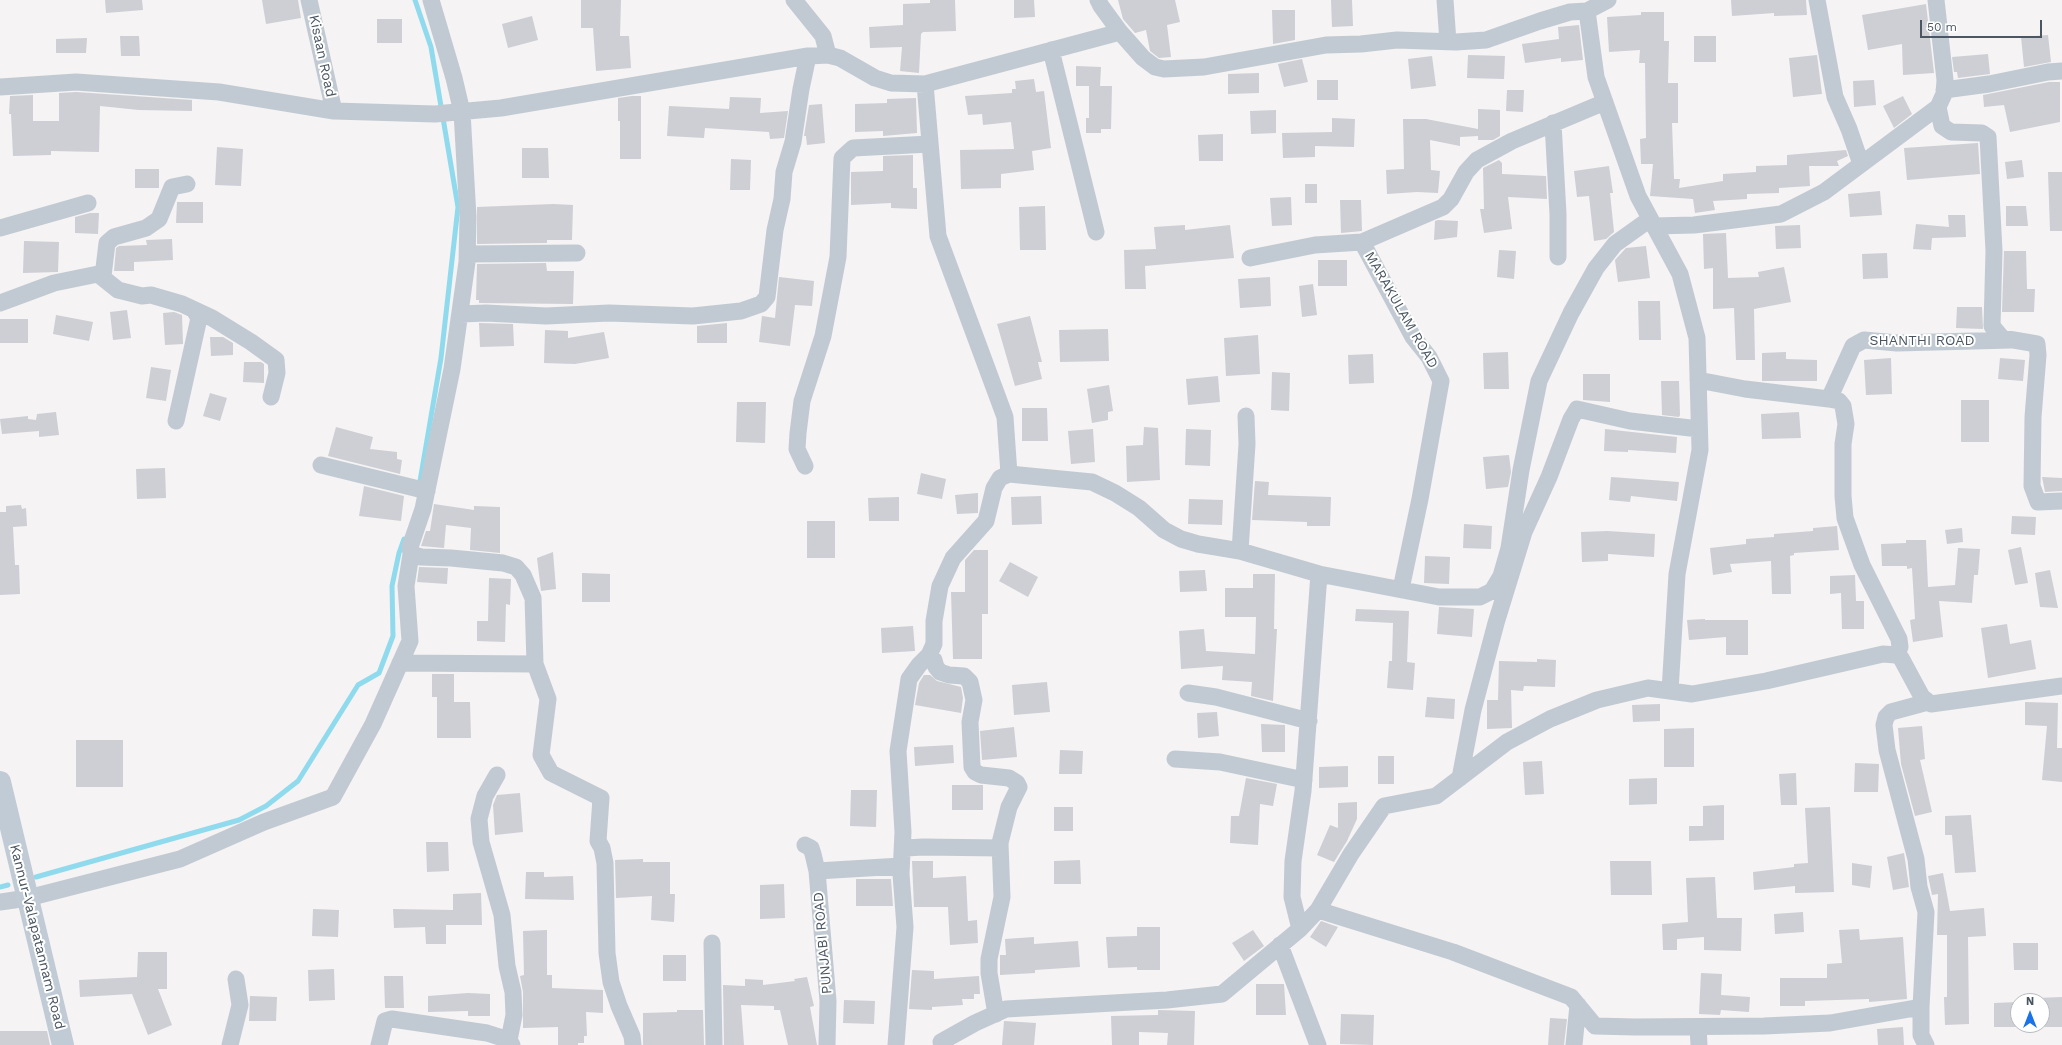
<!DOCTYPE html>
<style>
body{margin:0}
#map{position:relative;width:2062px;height:1045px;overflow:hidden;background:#f5f3f3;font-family:"Work Sans",sans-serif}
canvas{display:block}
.north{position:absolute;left:2010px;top:993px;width:40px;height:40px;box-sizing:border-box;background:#fff;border:1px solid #b7bbc0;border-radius:50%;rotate:0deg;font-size:11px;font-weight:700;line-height:16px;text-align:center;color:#4a5661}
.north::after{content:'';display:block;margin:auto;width:14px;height:18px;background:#1a73e8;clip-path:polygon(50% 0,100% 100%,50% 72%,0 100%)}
.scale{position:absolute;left:1920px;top:20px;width:122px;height:18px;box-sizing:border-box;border:2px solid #4a5661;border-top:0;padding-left:5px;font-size:12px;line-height:14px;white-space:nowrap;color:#4a5661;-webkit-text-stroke:3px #fff;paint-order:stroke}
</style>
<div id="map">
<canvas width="2062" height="1045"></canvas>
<div class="north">N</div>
<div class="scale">50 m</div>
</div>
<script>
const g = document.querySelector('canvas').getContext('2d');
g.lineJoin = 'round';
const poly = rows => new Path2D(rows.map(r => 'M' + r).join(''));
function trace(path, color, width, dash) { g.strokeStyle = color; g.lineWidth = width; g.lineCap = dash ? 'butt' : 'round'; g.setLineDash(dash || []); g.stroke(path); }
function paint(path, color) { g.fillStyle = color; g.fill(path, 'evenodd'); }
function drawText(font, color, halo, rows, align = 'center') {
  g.font = font + ' "Work Sans",sans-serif'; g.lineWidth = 4; g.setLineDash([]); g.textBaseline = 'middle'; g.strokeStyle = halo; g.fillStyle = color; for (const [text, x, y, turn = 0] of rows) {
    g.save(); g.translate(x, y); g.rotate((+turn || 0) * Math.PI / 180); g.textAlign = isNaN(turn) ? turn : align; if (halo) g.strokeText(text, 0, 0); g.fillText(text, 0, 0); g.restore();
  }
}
trace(poly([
 [415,0,431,47,458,207,441,358,419,487],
 [36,877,239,820,266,806,298,781,358,685,379,673,393,636,392,586,399,553,404,539],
 [0,887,8,885]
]), '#90daee', 5);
paint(poly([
 [105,0,142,0,143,10,106,13],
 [262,0,298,0,301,18,266,24],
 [581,0,621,0,620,36,629,36,631,68,596,71,593,28,581,28],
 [930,0,955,0,956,31,923,32,921,34,919,73,900,71,902,47,870,48,869,27,903,25,903,4,930,3],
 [1014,0,1034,0,1035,17,1014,18],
 [1118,0,1175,0,1180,22,1167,25,1171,57,1159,58,1150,51,1146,30,1135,33,1123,19],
 [1331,0,1352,0,1353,26,1332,27],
 [1731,0,1806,0,1807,15,1774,16,1774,13,1732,16],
 [1926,4,1934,73,1903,75,1902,44,1868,50,1862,15],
 [1272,10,1295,10,1295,40,1273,44],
 [1641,12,1664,12,1664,41,1669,41,1668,83,1678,83,1678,123,1672,123,1674,179,1680,179,1679,188,1723,181,1723,174,1756,172,1756,166,1787,165,1787,155,1846,150,1848,156,1837,161,1839,166,1809,166,1810,186,1779,188,1779,193,1747,194,1747,199,1713,201,1715,210,1695,213,1693,199,1650,196,1653,164,1641,164,1640,139,1646,138,1645,63,1639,63,1640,50,1609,52,1607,17,1641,15],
 [532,16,538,40,508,48,502,24],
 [377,19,402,19,402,43,377,43],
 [1579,25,1583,60,1561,62,1561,58,1525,63,1522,44,1559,39,1558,27],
 [2048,35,2051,62,2024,67,2021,37],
 [120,36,139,36,140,56,121,56],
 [1694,36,1716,36,1716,62,1694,62],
 [87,38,86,53,56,53,56,39],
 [1988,54,1990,74,1958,78,1957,72,1954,72,1952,57],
 [1468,55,1505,56,1504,79,1467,78],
 [1817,55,1822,94,1793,97,1789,58],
 [1432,56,1436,86,1411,89,1408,59],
 [1302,59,1308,82,1284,87,1278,64],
 [1076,66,1101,67,1100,86,1112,86,1111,129,1101,129,1101,133,1086,133,1086,118,1089,118,1089,86,1076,86],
 [1259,73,1259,93,1228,94,1228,74],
 [1034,79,1036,92,1044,91,1051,148,1032,151,1034,170,1001,174,1001,188,961,189,960,150,1014,149,1011,122,983,125,982,114,968,115,965,96,1012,93,1012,89,1016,89,1015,81],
 [1317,80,1338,80,1338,100,1317,100],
 [1874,80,1876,105,1854,107,1853,81],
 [2049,82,2060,82,2060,122,2010,132,2004,105,1984,107,1983,95],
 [1507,90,1524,90,1523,112,1506,111],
 [76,92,192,100,192,111,139,110,100,106,99,152,51,151,51,155,13,156,11,114,9,114,10,96,33,95,33,121,59,121,59,93],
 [632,96,641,96,641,159,620,159,620,121,618,121,618,98],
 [1903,96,1912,114,1894,128,1883,106],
 [730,97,761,98,760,113,788,111,784,138,770,139,769,132,705,128,704,138,667,136,669,106,729,109],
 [916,98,917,133,883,136,883,131,855,132,855,104,887,103,887,99],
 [822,104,825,143,807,145,806,136,804,136,809,105],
 [1478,109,1500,110,1500,136,1493,140,1478,140,1478,136,1460,137,1460,146,1430,140,1431,170,1440,171,1438,193,1417,192,1387,194,1386,170,1404,169,1403,119,1426,119,1478,129],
 [1276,110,1276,133,1251,134,1250,111],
 [1332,118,1355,119,1354,147,1315,146,1315,157,1283,158,1282,133,1332,132],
 [1223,134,1223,161,1199,161,1198,135],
 [1978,143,1980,174,1907,180,1904,148],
 [217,147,243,149,241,186,215,185],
 [522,148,548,148,549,178,522,178],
 [913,155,913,188,917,188,917,209,891,208,891,203,851,205,851,172,883,171,883,156],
 [731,159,751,160,750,190,730,190],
 [1499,160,1502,163,1502,174,1546,176,1547,199,1508,197,1512,229,1484,233,1480,209,1484,209,1483,168],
 [2022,160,2024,177,2007,179,2005,162],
 [1609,166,1613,193,1610,193,1614,232,1606,239,1594,241,1589,196,1577,197,1574,171],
 [135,169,159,169,159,188,135,188],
 [2048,172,2062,172,2062,231,2050,231],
 [1305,184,1317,184,1317,203,1305,203],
 [1880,191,1882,215,1850,217,1848,194],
 [1291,197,1292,225,1272,226,1270,198],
 [1340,200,1361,200,1362,231,1341,233],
 [177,202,203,202,203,223,176,223],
 [553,204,573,205,572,240,547,240,547,243,477,244,477,207],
 [1045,206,1046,250,1020,250,1019,207],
 [2006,206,2026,206,2028,226,2006,226],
 [90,213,99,213,98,234,75,233,75,217],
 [1948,215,1965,215,1966,237,1932,238,1931,250,1913,249,1916,224,1949,227],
 [1438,220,1458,221,1457,237,1434,240,1435,221],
 [1185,225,1185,230,1230,225,1234,258,1145,266,1146,289,1125,289,1124,250,1156,249,1154,227],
 [1800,225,1801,248,1776,249,1775,226],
 [1726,233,1728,278,1759,277,1758,272,1784,267,1791,302,1754,309,1755,360,1736,360,1734,308,1713,309,1713,268,1704,269,1703,234],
 [172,239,173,260,134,262,134,271,114,271,116,248,119,246,147,245,146,240],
 [24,241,59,242,58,272,23,273],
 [1646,246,1650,278,1618,282,1615,260,1626,248],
 [1499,250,1516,251,1514,279,1497,277],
 [2004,251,2026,251,2027,289,2035,289,2034,312,2002,312],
 [1887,253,1888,278,1863,279,1862,254],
 [1318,260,1347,260,1347,286,1318,286],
 [546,263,547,271,574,271,573,304,479,303,479,300,476,300,477,264],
 [779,277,814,281,812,306,795,305,790,346,759,342,762,316,775,318],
 [1270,277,1271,306,1240,308,1238,279],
 [1313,284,1317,315,1302,317,1299,286],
 [1638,301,1660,301,1661,340,1639,340],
 [1957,307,1982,307,1983,329,1956,328],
 [127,310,131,338,113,340,110,312],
 [174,312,182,315,183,344,165,345,163,313],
 [56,315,93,322,89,341,53,334],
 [1030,316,1042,362,1038,362,1042,379,1015,386,997,324],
 [0,319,28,319,28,343,0,343],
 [479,323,513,324,514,346,480,347],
 [727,323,727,343,697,343,697,326],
 [1108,329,1109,361,1060,362,1059,330],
 [545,330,568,331,568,338,604,332,609,358,575,364,544,363],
 [1258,335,1260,374,1226,376,1224,338],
 [210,337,223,337,233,343,233,355,211,356],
 [1508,352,1509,389,1484,389,1483,353],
 [1786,352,1786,359,1817,360,1817,381,1762,381,1762,353],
 [1373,354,1374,383,1349,384,1348,355],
 [1891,358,1892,394,1866,395,1864,360],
 [2000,358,2025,360,2023,381,1998,379],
 [244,362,261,362,264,364,264,383,243,382],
 [151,367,171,370,166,401,146,398],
 [1272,372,1290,373,1289,411,1271,410],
 [1583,374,1610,374,1610,402,1583,400],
 [1218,376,1220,402,1188,405,1186,379],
 [1661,381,1679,381,1680,415,1679,417,1662,415],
 [1109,385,1113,411,1108,412,1108,420,1092,423,1087,389],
 [210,393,227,398,220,421,203,416],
 [1961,400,1989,400,1989,442,1961,442],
 [737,402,766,402,765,443,736,442],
 [1022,408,1047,408,1048,441,1022,441],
 [56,412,59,435,39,437,39,431,2,434,0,419,28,416,28,419,36,420,37,414],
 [1799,412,1801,438,1762,439,1761,414],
 [336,427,373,437,370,449,397,452,397,459,402,460,400,474,328,456],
 [1144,427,1158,428,1160,480,1127,482,1126,446,1143,445],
 [1093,429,1095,462,1071,464,1068,431],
 [1186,429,1211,430,1210,466,1185,465],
 [1605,429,1677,437,1676,453,1628,450,1628,452,1604,451],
 [1509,455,1511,472,1508,487,1486,489,1483,457],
 [165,468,166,498,137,499,136,469],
 [921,473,946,479,942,499,917,494],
 [1611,477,1679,482,1677,501,1631,496,1630,502,1609,500],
 [2042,477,2062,478,2062,491,2045,492],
 [1255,481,1269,482,1268,495,1331,497,1330,526,1307,526,1307,522,1252,520],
 [364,486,404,496,401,521,359,516],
 [978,493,978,513,957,514,955,495],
 [1041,496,1042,524,1012,525,1011,497],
 [899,497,899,521,869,521,868,498],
 [1189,499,1223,500,1222,525,1188,524],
 [434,504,474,510,474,506,500,507,500,553,470,550,471,528,446,525,444,548,421,546,426,531,430,531],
 [21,505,22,509,26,508,27,526,13,527,15,565,19,565,20,594,0,595,0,512,6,512,6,506],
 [2012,516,2036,517,2035,535,2011,534],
 [807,521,835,521,835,558,807,558],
 [1464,524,1492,526,1491,549,1463,548],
 [1837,526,1839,550,1794,553,1794,555,1790,556,1791,594,1772,594,1771,561,1730,564,1732,572,1713,575,1710,548,1746,544,1746,539,1774,537,1774,534,1813,531,1813,528],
 [1962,528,1963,542,1947,544,1945,530],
 [1607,531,1655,534,1654,557,1608,554,1608,561,1582,562,1581,532],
 [1906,540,1926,540,1928,587,1955,585,1958,548,1980,549,1978,575,1974,575,1972,603,1939,601,1943,637,1913,642,1910,620,1915,619,1912,568,1907,569,1907,566,1882,566,1881,544,1906,543],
 [2021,547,2028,583,2015,585,2008,550],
 [974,550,988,550,988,614,982,614,982,659,953,659,951,592,965,592,965,560],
 [553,552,556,589,541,591,537,558],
 [1425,556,1450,557,1449,584,1424,583],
 [1010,562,1038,577,1028,597,999,581],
 [419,567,448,568,447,584,417,582],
 [1205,570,1207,591,1180,592,1179,571],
 [2050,570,2058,608,2040,607,2035,573],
 [582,573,610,574,610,602,582,602],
 [1253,574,1275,574,1274,629,1277,629,1273,701,1251,696,1252,682,1222,680,1223,666,1181,669,1179,631,1204,629,1206,651,1255,654,1256,617,1225,617,1225,588,1253,588],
 [1855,575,1856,601,1864,601,1864,629,1842,629,1841,593,1830,594,1830,576],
 [489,578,511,579,510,605,506,604,505,642,477,641,477,621,488,621],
 [1439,607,1474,609,1472,637,1437,634],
 [1356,609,1409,611,1407,662,1415,663,1413,690,1387,688,1389,661,1392,661,1393,623,1355,621],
 [1705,619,1705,620,1748,620,1748,655,1726,655,1726,637,1689,640,1687,620],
 [2007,624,2010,644,2031,640,2036,669,1988,678,1981,628],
 [913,626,915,651,882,653,881,628],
 [1537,659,1556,660,1555,687,1524,686,1523,691,1511,690,1512,728,1487,729,1487,700,1498,700,1499,661,1537,662],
 [432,674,454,674,454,702,470,702,471,738,437,738,437,697,432,697],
 [924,675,930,675,937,681,961,687,963,698,961,713,915,705,919,683],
 [1047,682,1050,712,1014,715,1012,685],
 [1427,697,1455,699,1454,719,1425,717],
 [2025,702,2058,703,2057,748,2062,748,2062,782,2042,780,2047,726,2025,725],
 [1660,704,1660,721,1633,722,1632,705],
 [1217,712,1219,736,1198,738,1197,713],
 [1261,724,1285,725,1285,752,1262,752],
 [1922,726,1925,759,1920,760,1932,812,1915,816,1901,764,1898,728],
 [1014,727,1017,757,982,760,980,731],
 [1694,728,1694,767,1664,767,1664,729],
 [76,740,123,740,123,787,76,787],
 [953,745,954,763,915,766,914,747],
 [1060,750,1083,751,1082,774,1059,774],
 [1378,756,1394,756,1394,784,1378,784],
 [1542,761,1544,794,1525,795,1523,762],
 [1855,763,1879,764,1878,792,1854,792],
 [1348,766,1348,787,1319,788,1319,767],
 [1796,773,1797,805,1781,805,1779,774],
 [1246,778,1277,784,1273,806,1260,804,1258,845,1230,843,1231,816,1239,816],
 [1657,778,1657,804,1629,805,1629,779],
 [952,785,983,785,983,810,952,810],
 [851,790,877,790,876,827,850,826],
 [520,793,523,832,495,835,493,805,497,795],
 [1357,802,1357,819,1347,841,1334,862,1317,855,1330,825,1338,828,1338,803],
 [1724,805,1724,840,1689,841,1689,826,1703,826,1703,806],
 [1054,807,1073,807,1073,831,1054,831],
 [1830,807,1834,892,1795,893,1795,886,1754,890,1753,872,1794,867,1794,864,1808,863,1805,808],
 [1971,815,1976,872,1955,873,1952,835,1945,835,1945,816],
 [426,842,448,842,449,871,427,872],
 [1904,853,1909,887,1893,890,1887,857],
 [643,859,643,862,670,862,670,894,675,894,674,922,651,920,652,896,616,898,615,860],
 [1080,860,1081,884,1054,884,1054,861],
 [912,861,933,861,933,878,966,876,968,921,977,920,978,943,950,945,948,907,914,907],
 [1610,861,1651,861,1652,895,1611,895],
 [1852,863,1872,866,1870,888,1852,885],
 [526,872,544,872,544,877,573,876,574,900,525,899],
 [1943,873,1950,911,1984,908,1986,936,1968,937,1969,1024,1945,1025,1944,997,1947,997,1947,935,1937,935,1938,894,1932,895,1928,876],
 [1715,877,1717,918,1742,918,1741,951,1704,950,1704,937,1677,939,1677,950,1663,950,1662,924,1688,922,1686,878],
 [856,879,891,879,893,906,856,906],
 [784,884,785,918,760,919,760,885],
 [481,893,482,925,446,925,446,944,426,944,425,927,394,928,393,909,453,910,453,894],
 [313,909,339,910,338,937,312,936],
 [1803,912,1804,932,1775,934,1774,914],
 [1321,921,1338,927,1326,947,1310,937],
 [1137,927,1160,927,1160,970,1137,970,1137,967,1108,968,1106,937,1137,936],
 [1859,929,1860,940,1903,937,1907,999,1869,1002,1869,999,1805,1001,1805,1006,1780,1006,1780,978,1827,978,1827,964,1842,963,1839,930],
 [547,930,547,975,552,975,552,988,603,990,603,1013,586,1012,587,1036,584,1036,584,1043,578,1043,578,1045,558,1045,558,1027,523,1028,523,992,520,976,524,975,523,931],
 [1253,930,1264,946,1244,961,1232,943],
 [1034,937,1034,944,1078,941,1080,967,1035,970,1035,973,1000,975,1000,955,1006,955,1005,939],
 [2013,943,2038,943,2038,970,2014,970],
 [138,952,167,952,167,989,158,989,172,1025,148,1035,132,994,80,997,79,980,137,977],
 [663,955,686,955,686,981,663,981],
 [334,969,335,1000,309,1001,308,970],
 [912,970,934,971,934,979,979,976,980,994,974,994,974,999,962,999,963,1005,932,1007,932,1010,909,1009],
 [1701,973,1722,974,1721,995,1750,997,1749,1012,1721,1010,1720,1015,1699,1014],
 [384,976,403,976,404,1008,385,1008],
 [807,977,814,1006,810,1007,817,1045,788,1045,780,1010,774,1010,774,1006,741,1005,744,1045,724,1045,723,985,745,986,745,979,763,980,763,985,795,981,794,979],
 [1256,984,1284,984,1286,1015,1256,1015],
 [468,993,490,994,490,1016,468,1016,468,1011,428,1012,428,996],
 [250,996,277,997,276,1021,249,1021],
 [2062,997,2062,1027,1994,1027,1994,1003,2018,1002,2018,1025,2042,1025,2042,1001,2035,1001,2037,1001,2037,998],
 [844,1000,875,1001,874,1024,843,1023],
 [677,1010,703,1010,704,1045,643,1045,643,1013,677,1012],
 [1158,1010,1195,1011,1194,1045,1167,1045,1168,1033,1139,1032,1139,1045,1112,1045,1111,1016,1158,1015],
 [1341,1014,1374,1015,1373,1045,1340,1044],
 [1550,1018,1567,1019,1564,1045,1548,1045],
 [1004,1021,1036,1023,1034,1045,1002,1045],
 [1903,1027,1904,1045,1878,1045,1877,1029],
 [0,1031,47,1031,50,1045,0,1045]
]), '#cdcfd5');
trace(poly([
 [309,0,334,111],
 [431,0,454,78,462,112,468,217,467,262,452,369,423,509,410,547,411,554,421,557,451,558,503,563,516,567,523,575,533,598,535,664,548,699,541,755,551,773,601,798,598,841,602,848,605,863,607,953,611,982,619,1006,632,1036,633,1045],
 [794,0,823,36,828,55],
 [1098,0,1101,6,1120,32],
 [1445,0,1448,42],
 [1608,0,1587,11,1596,77,1638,196,1680,274,1697,338,1700,450,1677,574,1670,691],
 [1817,0,1835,97,1849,129,1861,164],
 [1051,50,1096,232],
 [925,84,938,236,1005,417,1009,474,1092,482,1115,493,1139,508,1164,530,1181,539,1198,544,1240,551,1319,574,1439,597,1480,597,1492,591,1501,576,1509,548,1521,470,1539,381,1571,313,1596,268,1615,244,1650,219],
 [0,87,76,82,219,92,334,111,435,114,501,108,808,56,828,55,840,58,875,78,891,83,925,84,1120,32,1143,58,1155,67,1164,69,1204,67,1326,45,1361,44,1397,40,1456,42,1486,40,1540,21,1570,12,1587,11],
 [1944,90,1989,84,2048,72,2062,71],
 [1938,107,1942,126,1951,132,1982,133,1988,137,1994,251,1992,326,2002,338,2037,344,2038,355,2033,417,2032,486,2038,502,2062,501],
 [1553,123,1558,214,1558,257],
 [1654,226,1694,225,1781,214,1824,192,1938,107,1944,94,1945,80,1936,0],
 [0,228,88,203],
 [468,254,577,253],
 [1250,258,1315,245,1362,242],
 [103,276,107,243,114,237,146,228,159,219,172,187,187,184],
 [0,303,54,283,98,274,118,290,142,296,151,295,182,304,212,318,251,342,276,360,277,373,271,397],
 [461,314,486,313,546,316,609,313,693,316,741,311,761,304,767,297,775,230,782,199,784,172,793,142,801,89,808,56],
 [1698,380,1745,389,1829,399,1853,346,1864,340,1897,343,2011,340],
 [1829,399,1839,401,1843,406,1846,424,1843,444,1843,496,1845,518,1862,565,1899,639,1900,647,1896,655],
 [176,421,199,318,194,310],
 [321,465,427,491],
 [805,466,797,449,798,433,802,401,823,336,838,257,842,158,853,148,930,144],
 [1240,551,1247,444,1246,416],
 [1401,589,1420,499,1441,381,1429,357,1413,337,1362,242,1443,207,1451,199,1466,172,1477,160,1512,141,1605,102],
 [929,655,934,660,936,667,940,672,949,675,964,676,970,682,974,700,970,722,972,767,975,772,981,775,1009,778,1017,783,1019,787,1009,807,1000,843,1002,897,989,959,989,973,996,1014],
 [400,663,535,664],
 [1188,693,1216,697,1309,721],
 [1175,759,1220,762,1304,780],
 [497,775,485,796,479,819,481,842,502,915,507,966,513,992,514,1015,509,1040],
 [1460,778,1473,710,1496,623,1524,532,1549,477,1571,419,1577,409,1630,421,1699,429],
 [805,845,811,848,813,854,817,871,828,1001,827,1045],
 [902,852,906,848,923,847,1000,848],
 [817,871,901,866],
 [0,902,28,898,180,859,264,822,333,797,373,724,410,641,406,586,411,554],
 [1318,910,1351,854,1384,806,1436,796,1507,742,1550,719,1597,700,1648,688,1692,694,1766,681,1883,654,1896,655,1901,658,1922,697,1931,704,2062,686],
 [1300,929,1292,897,1293,861,1303,791,1319,574],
 [712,943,714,1045],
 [1280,945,1318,1045],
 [1921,1007,1921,1035,1926,1045],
 [1698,1027,1699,1045],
 [230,1045,240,1005,236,979],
 [379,1045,385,1021,392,1019,487,1033,509,1040,512,1045],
 [896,1045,905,927,901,874,903,832,898,751,909,679,919,665,929,655,934,644,934,621,940,586,953,558,986,521,994,488,1000,478,1009,474],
 [942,1045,941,1042,975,1023,1006,1009,1167,1000,1222,994,1300,929,1318,910,1453,952,1571,997,1595,1026,1635,1027,1764,1026,1830,1023,1921,1007,1926,912,1919,887,1916,859,1887,750,1884,725,1886,717,1891,712,1928,702],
 [1574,1045,1578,1005]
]), '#c1cad2', 17);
trace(poly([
 [0,782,63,1045]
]), '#c1cbd6', 22);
drawText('14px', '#4a5661', '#fff', [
 ["Kisaan Road",322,56,78],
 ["MARAKULAM ROAD",1401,310,60],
 ["SHANTHI ROAD",1922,341],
 ["Kannur-Valapatannam Road",37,937,76],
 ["PUNJABI ROAD",823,943,-95]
]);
</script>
